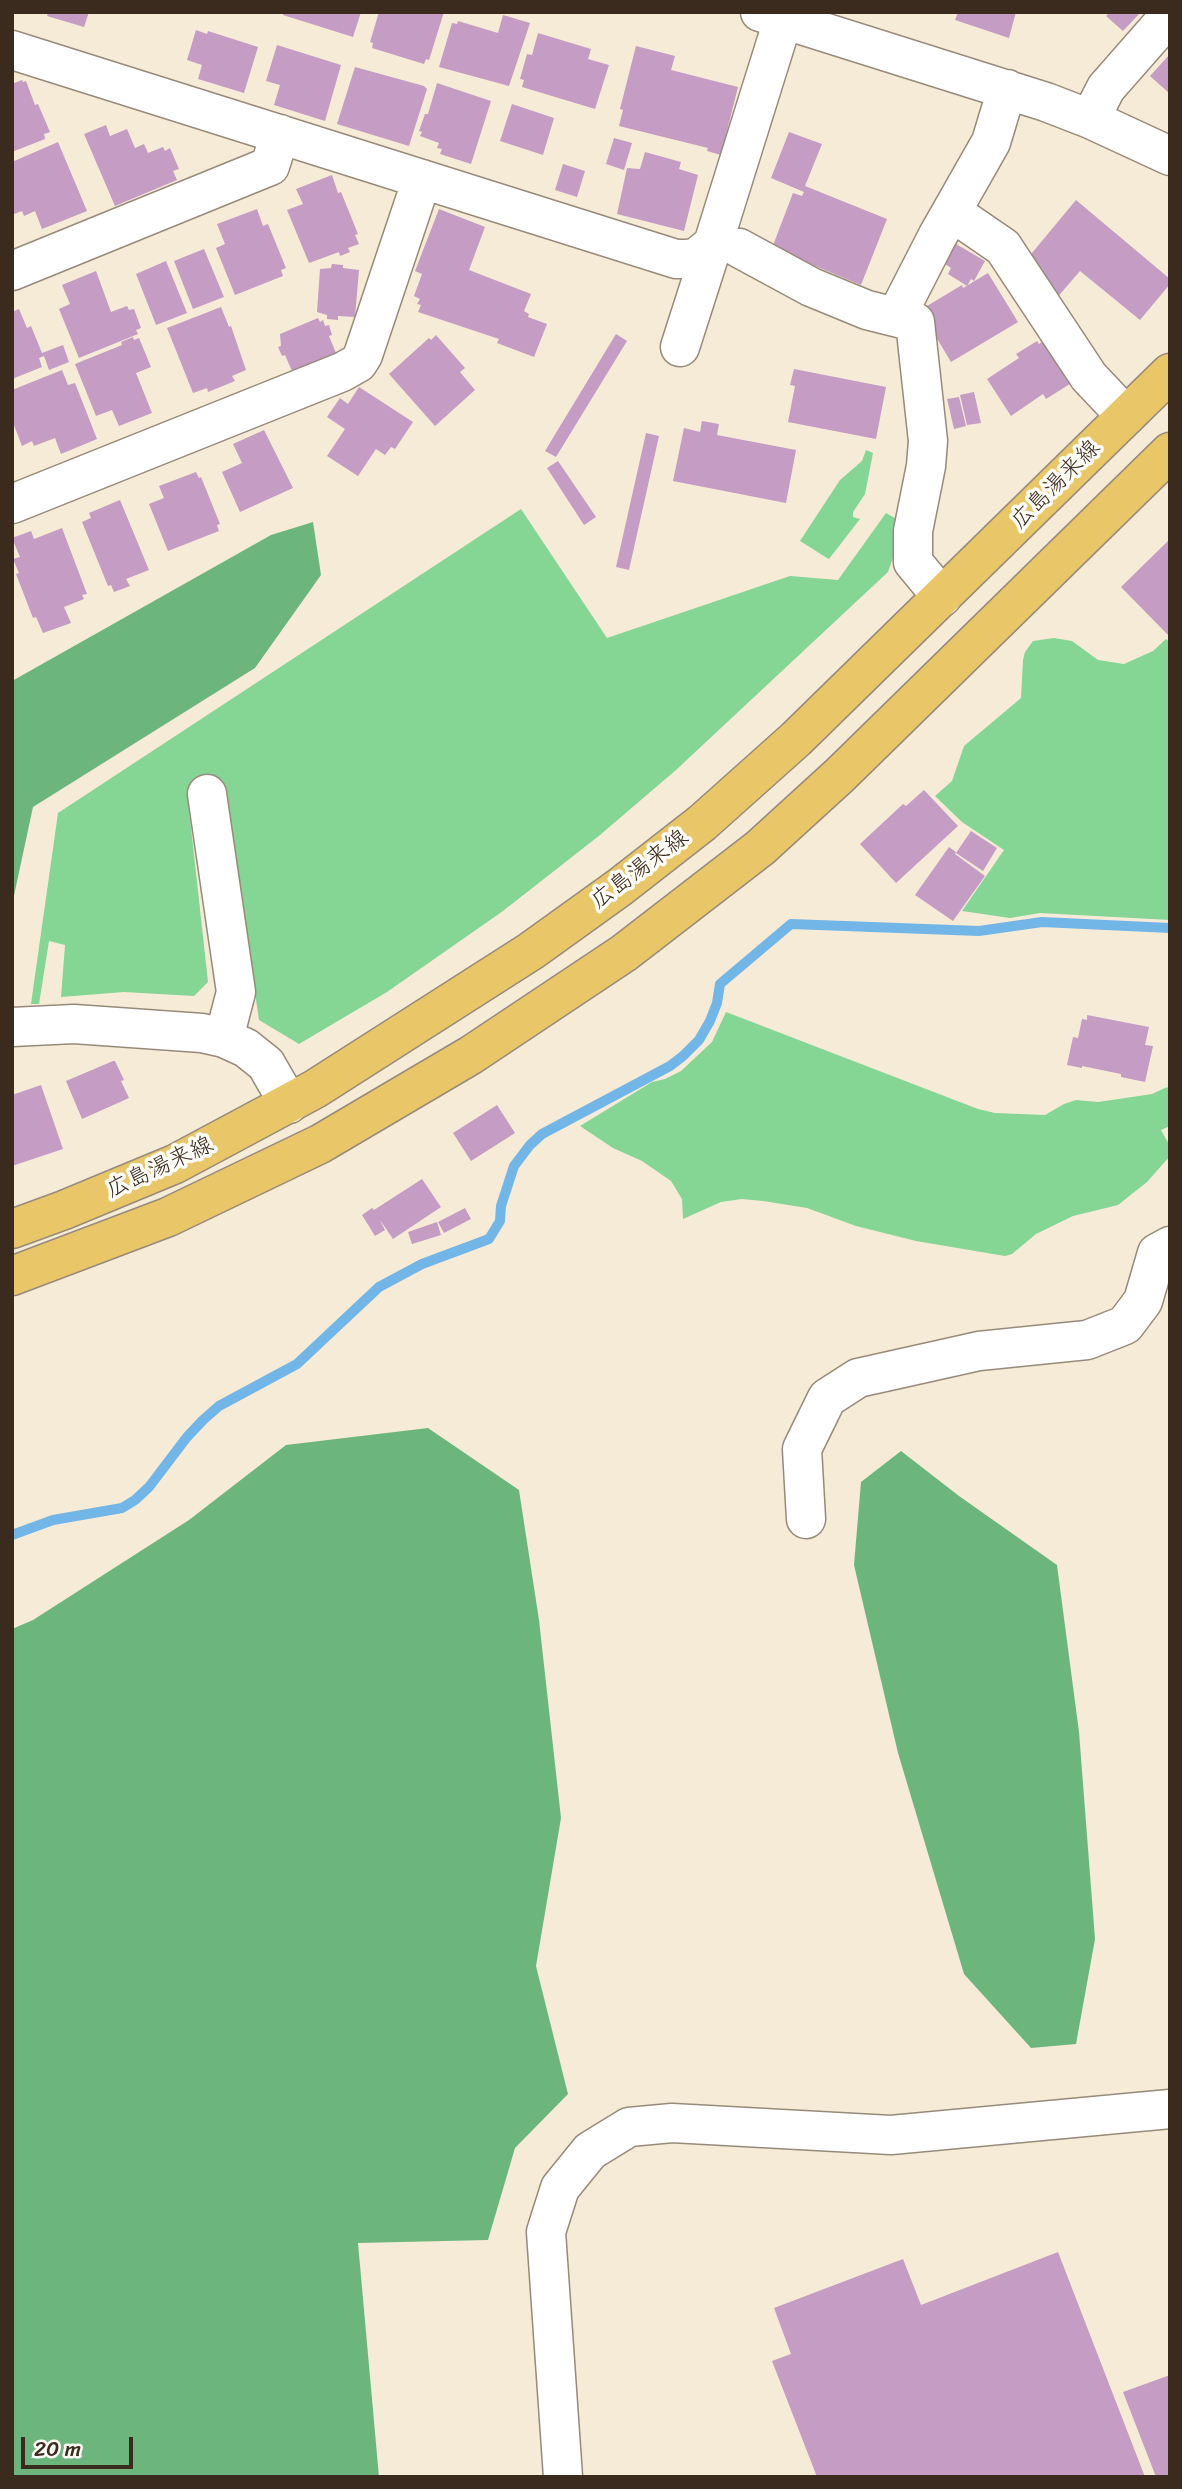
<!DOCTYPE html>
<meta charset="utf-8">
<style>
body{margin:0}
#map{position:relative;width:1182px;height:2489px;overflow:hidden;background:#f6ebd7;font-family:Sriracha,sans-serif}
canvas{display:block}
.frame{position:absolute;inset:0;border:14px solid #3b2a1e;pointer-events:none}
.scale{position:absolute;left:21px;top:2437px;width:112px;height:32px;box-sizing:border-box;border:4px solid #3b2a1e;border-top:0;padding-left:9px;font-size:21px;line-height:24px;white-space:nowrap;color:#3b2a1e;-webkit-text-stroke:5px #fdfcf7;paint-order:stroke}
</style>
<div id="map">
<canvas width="1182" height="2489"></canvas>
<div class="frame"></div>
<div class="scale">20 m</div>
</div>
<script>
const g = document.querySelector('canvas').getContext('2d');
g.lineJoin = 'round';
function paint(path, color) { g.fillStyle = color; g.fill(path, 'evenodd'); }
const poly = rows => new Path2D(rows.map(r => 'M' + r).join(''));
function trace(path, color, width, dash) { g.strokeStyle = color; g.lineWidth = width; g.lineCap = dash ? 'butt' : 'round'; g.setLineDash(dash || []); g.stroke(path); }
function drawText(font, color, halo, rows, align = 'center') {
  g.font = font + ' Sriracha,"Klee One",sans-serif'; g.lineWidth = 7; g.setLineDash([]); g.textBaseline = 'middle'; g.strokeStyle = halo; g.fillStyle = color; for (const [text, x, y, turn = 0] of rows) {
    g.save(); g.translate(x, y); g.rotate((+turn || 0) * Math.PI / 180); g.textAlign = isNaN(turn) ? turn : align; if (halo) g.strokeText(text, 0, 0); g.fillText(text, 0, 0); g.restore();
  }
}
paint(poly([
 [866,450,873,453,865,494,853,512,853,517,860,519,829,559,827,558,800,541,840,480,862,461],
 [521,509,607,638,790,576,838,580,886,513,905,524,888,572,676,770,600,835,503,911,387,992,299,1044,259,1020,224,784,187,791,208,982,194,996,124,992,61,997,65,945,49,941,39,1004,31,1004,58,813],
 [1054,638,1072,641,1098,660,1124,664,1153,651,1166,639,1170,642,1170,920,1040,913,1010,918,962,911,1004,850,962,822,935,796,952,781,964,746,1021,698,1023,660,1025,652,1033,641],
 [726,1012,978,1109,995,1113,1045,1115,1064,1104,1076,1100,1098,1102,1139,1096,1152,1094,1167,1087,1170,1090,1170,1126,1161,1130,1170,1146,1170,1156,1147,1182,1118,1205,1073,1216,1036,1234,1012,1254,1005,1256,916,1241,856,1226,807,1208,763,1201,742,1199,721,1202,683,1219,682,1199,671,1181,642,1161,613,1148,580,1126,652,1082,665,1079,681,1071,712,1042]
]), '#85d595');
paint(poly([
 [313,522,321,575,255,668,33,807,12,905,12,681,271,535],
 [428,1428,519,1490,539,1620,561,1818,536,1966,568,2094,515,2148,488,2240,358,2243,379,2477,12,2477,12,1629,33,1620,189,1520,286,1445],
 [901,1451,959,1496,1057,1565,1079,1732,1095,1939,1076,2044,1031,2048,964,1974,898,1753,854,1565,861,1482]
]), '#6cb67e');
trace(poly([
 [12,1535,53,1520,122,1508,135,1500,149,1487,187,1437,203,1420,219,1406,297,1364,379,1287,422,1264,489,1239,500,1221,501,1206,514,1166,530,1145,542,1134,670,1066,683,1056,699,1040,710,1021,717,1003,720,984,791,924,979,931,1042,922,1170,928]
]), '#72b6e8', 10);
paint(poly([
 [48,12,89,12,84,27,47,16],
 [284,12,361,12,353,37,283,15],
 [379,12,444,12,429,60,426,59,424,64,372,48,373,43,370,42],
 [958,12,1016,12,1009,38,955,20],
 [1110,12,1141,12,1123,31,1106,16],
 [503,15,530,23,509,86,439,67,452,23,457,24,458,21,498,33],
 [196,30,207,34,208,31,258,47,244,93,198,79,202,65,187,60],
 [538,33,591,49,588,59,609,65,595,109,522,87,524,80,520,79,527,54,532,55],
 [277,45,341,65,325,121,274,105,280,85,266,81],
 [636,46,675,56,671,70,738,87,721,155,707,151,708,148,619,126,623,110,620,109],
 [1170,54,1170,94,1150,76],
 [355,67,424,86,427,89,409,146,337,124],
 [22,80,23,82,26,81,35,105,38,104,50,132,44,134,45,139,12,152,12,84],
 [437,83,491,101,471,164,440,154,442,149,437,148,439,143,420,136,422,132,419,131,425,114,428,114],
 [512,104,554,118,543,155,500,141],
 [106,125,110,136,127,129,135,148,144,144,148,153,163,147,165,151,170,148,179,169,173,171,177,180,115,206,84,134],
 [789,132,822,144,805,186,887,219,861,285,772,248,793,193,802,196,804,192,771,178],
 [614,138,632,143,624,170,606,164],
 [58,142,87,211,42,229,35,211,24,216,22,211,14,214,12,209,12,162],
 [645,152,681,162,679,169,698,175,684,231,617,214,627,168,640,169],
 [563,164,585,171,577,197,555,190],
 [332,175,338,193,341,192,358,234,355,235,359,244,348,248,350,252,340,256,339,252,309,263,287,210,303,204,296,189],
 [1076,200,1170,279,1170,284,1140,320,1080,271,1055,300,1027,259],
 [257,209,263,226,268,224,286,268,281,270,283,276,235,295,216,248,225,244,217,224],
 [439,209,485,227,469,270,531,294,524,311,529,314,528,317,547,324,534,357,497,343,499,339,418,312,421,305,417,304,420,299,414,296,422,274,415,271],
 [956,244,985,261,974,281,971,279,967,286,948,274,951,268,945,264],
 [204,249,224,297,193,309,174,261],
 [166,261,187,313,156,325,136,274],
 [332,264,343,265,343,268,359,270,355,317,338,316,338,320,327,319,327,315,317,312,320,269,331,268],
 [96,271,111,312,127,306,129,310,134,309,141,328,136,330,138,334,79,358,59,309,70,304,62,285],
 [988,273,1018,322,951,362,926,320,922,309,962,285,963,288],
 [221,307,229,327,231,326,246,370,232,376,235,381,208,392,207,388,193,393,167,328],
 [19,309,27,328,31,326,42,353,63,345,69,362,49,370,44,356,39,358,42,367,12,379,12,312],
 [318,318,320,322,323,320,325,326,329,325,332,335,329,336,336,353,292,371,285,355,282,356,278,347,281,346,280,334],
 [616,334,627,341,556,457,545,451],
 [436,335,465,368,460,372,475,390,435,426,389,374,429,338,431,340],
 [133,337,134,340,139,338,151,367,136,373,152,413,119,426,112,410,96,416,75,364,122,345,121,342],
 [1045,340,1073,382,1046,399,1043,394,1011,416,987,379,1019,358,1016,354,1037,341,1039,344],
 [794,369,886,387,876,439,788,422,795,386,790,385],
 [62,370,68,385,75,383,97,439,61,454,55,438,34,446,32,441,22,446,12,420,12,390],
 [359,387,413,422,395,449,391,447,385,455,376,449,358,476,327,456,345,429,327,417,340,398,348,404],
 [974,392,981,423,967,425,960,395],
 [959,397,966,426,954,429,947,399],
 [702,421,719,424,717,435,796,450,786,503,673,481,684,428,700,432],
 [264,430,293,488,240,512,222,472,242,463,233,444],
 [646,433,659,436,629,570,616,567],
 [558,461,596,517,584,525,547,468],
 [196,472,199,478,201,477,220,524,217,525,219,531,168,551,149,504,164,498,159,486],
 [120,500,149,570,126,579,130,586,114,592,111,585,108,586,82,522,91,518,89,513],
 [62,528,87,594,82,595,84,599,64,607,71,623,43,633,36,617,33,618,16,574,19,573,13,559,20,557,12,538,31,531,34,539],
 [1170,539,1170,637,1121,587],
 [924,790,958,826,896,883,860,844,903,804,906,806],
 [971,831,997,848,983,871,956,853],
 [949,847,956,852,955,854,985,876,953,921,915,895],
 [1087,1015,1149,1027,1145,1045,1153,1046,1145,1082,1121,1077,1121,1074,1082,1066,1082,1068,1067,1065,1073,1037,1078,1038,1082,1019,1087,1020],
 [113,1061,115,1061,124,1080,121,1081,129,1098,82,1119,66,1081],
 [41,1085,63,1149,12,1166,12,1095],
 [497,1105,515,1133,471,1161,453,1133],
 [422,1179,441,1207,393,1239,380,1220,385,1230,375,1236,362,1215,372,1208,374,1210],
 [465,1208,471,1219,444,1233,438,1222],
 [437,1222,441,1235,412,1244,408,1232],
 [1058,2252,1145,2477,817,2477,772,2361,791,2354,774,2308,903,2259,921,2305],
 [1170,2375,1170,2477,1156,2477,1123,2392]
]), '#c49cc4');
const minor = poly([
 [760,12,1046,102,1090,119,1170,156],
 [12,50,676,259,686,259,696,258,713,244,783,20],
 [1090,119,1106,88,1170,15],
 [952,212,1003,247,1089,377,1126,416],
 [739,248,811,287,867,310,915,322,928,441,926,466,913,531,913,562,942,597],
 [12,271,270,166,280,134],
 [896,317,937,237,991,142,1007,89],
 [680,347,713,244],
 [12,504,342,372,358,363,363,355,422,179],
 [207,794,236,992,224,1038],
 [12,1027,74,1024,202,1033,224,1038,246,1048,266,1064,289,1104],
 [806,1519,802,1449,827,1398,858,1378,979,1351,1087,1340,1125,1325,1143,1301,1157,1253,1170,1246],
 [563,2477,546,2232,560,2188,590,2151,629,2127,672,2123,891,2135,1170,2109]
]);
const major = poly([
 [12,1229,64,1210,175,1164,315,1089,531,951,620,887,702,823,796,739,1170,373],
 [12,1276,168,1217,320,1144,471,1055,624,953,760,848,840,775,1170,452]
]);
trace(minor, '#988a7a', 41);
trace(major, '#988a7a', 41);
trace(minor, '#fff', 38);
trace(major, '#e9c769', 38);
drawText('23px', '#3b2a1e', '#fdfcf7', [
 ["広島湯来線",1056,485,-45],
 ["広島湯来線",640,870,-37],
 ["広島湯来線",160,1168,-25]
]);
</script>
